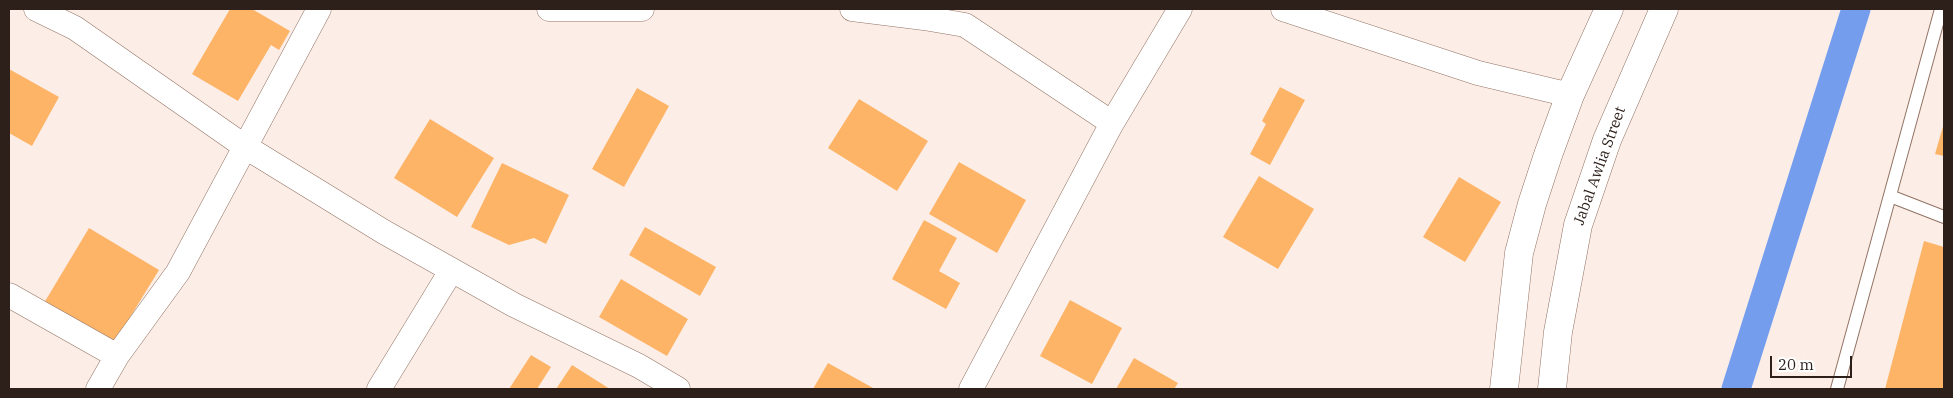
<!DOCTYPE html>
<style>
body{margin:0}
#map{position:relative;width:1953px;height:398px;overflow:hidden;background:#fceee7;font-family:"IBM Plex Serif",serif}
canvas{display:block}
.frame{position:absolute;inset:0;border:10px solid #2d201a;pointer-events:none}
.scale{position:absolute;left:1770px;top:356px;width:82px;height:22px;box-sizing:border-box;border:2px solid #2d201a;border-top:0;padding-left:6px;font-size:15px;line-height:18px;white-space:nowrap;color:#2d201a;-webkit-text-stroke:4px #fff;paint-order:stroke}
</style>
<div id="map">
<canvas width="1953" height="398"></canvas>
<div class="frame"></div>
<div class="scale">20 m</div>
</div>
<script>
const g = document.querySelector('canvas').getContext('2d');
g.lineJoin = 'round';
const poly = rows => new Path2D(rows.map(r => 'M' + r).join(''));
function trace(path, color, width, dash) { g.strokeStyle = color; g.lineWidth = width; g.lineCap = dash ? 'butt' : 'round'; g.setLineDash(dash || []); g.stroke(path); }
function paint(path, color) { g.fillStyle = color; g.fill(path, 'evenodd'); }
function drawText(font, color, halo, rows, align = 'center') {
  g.font = font + ' "IBM Plex Serif",serif'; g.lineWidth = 4; g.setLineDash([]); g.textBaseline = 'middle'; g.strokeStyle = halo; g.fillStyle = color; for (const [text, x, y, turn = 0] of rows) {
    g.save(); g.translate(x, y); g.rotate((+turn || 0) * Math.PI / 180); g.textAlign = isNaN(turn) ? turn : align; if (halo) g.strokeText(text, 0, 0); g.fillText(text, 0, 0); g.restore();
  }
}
trace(poly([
 [1736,389,1856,9]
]), '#749dee', 29);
paint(poly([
 [230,9,252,9,290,31,279,50,271,45,238,101,192,74],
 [9,69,59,97,32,146,9,133],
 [1280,87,1305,100,1270,165,1250,154,1266,124,1262,121],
 [637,88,669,106,624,187,592,169],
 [859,99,928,141,897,191,828,148],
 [430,119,494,158,457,217,394,178],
 [1944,123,1944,156,1935,154],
 [959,162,1026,200,997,253,929,214],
 [502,163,569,195,546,244,534,238,509,245,471,227],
 [1259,176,1314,209,1278,269,1223,237],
 [1459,177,1501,202,1465,262,1423,237],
 [924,220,957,238,939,271,960,283,946,309,892,279],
 [645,227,716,267,700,296,629,255],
 [89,228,159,270,113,345,44,303],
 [1924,241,1944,247,1944,389,1885,389],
 [621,279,688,319,667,356,599,317],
 [1070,300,1122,328,1092,384,1040,356],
 [531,355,551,367,537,389,509,389],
 [1134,358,1178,383,1174,389,1116,389],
 [828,363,875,389,813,389],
 [572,365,610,389,556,389]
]), '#feb467');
const lane = poly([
 [1890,196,1944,217],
 [1837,389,1941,9]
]);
const street = poly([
 [36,9,75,28,244,146,384,232,514,305,639,366,678,389],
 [549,9,642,9],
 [852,9,924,18,965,25,1112,123],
 [1283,9,1478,73,1570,95],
 [9,295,117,356],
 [98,389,117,356,178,272,319,9],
 [379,389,451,271],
 [971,389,1112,123,1180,9]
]);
const highway = poly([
 [1504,389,1519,253,1532,204,1548,155,1570,95,1609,9],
 [1552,389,1558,332,1578,225,1607,140,1664,9]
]);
trace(lane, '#927364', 14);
trace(street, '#927364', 25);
trace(highway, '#927364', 29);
trace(lane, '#fff', 12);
trace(street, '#fff', 24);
trace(highway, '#fff', 28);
drawText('15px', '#2d201a', '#fff', [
 ["Jabal Awlia Street",1600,166,-70]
]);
</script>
